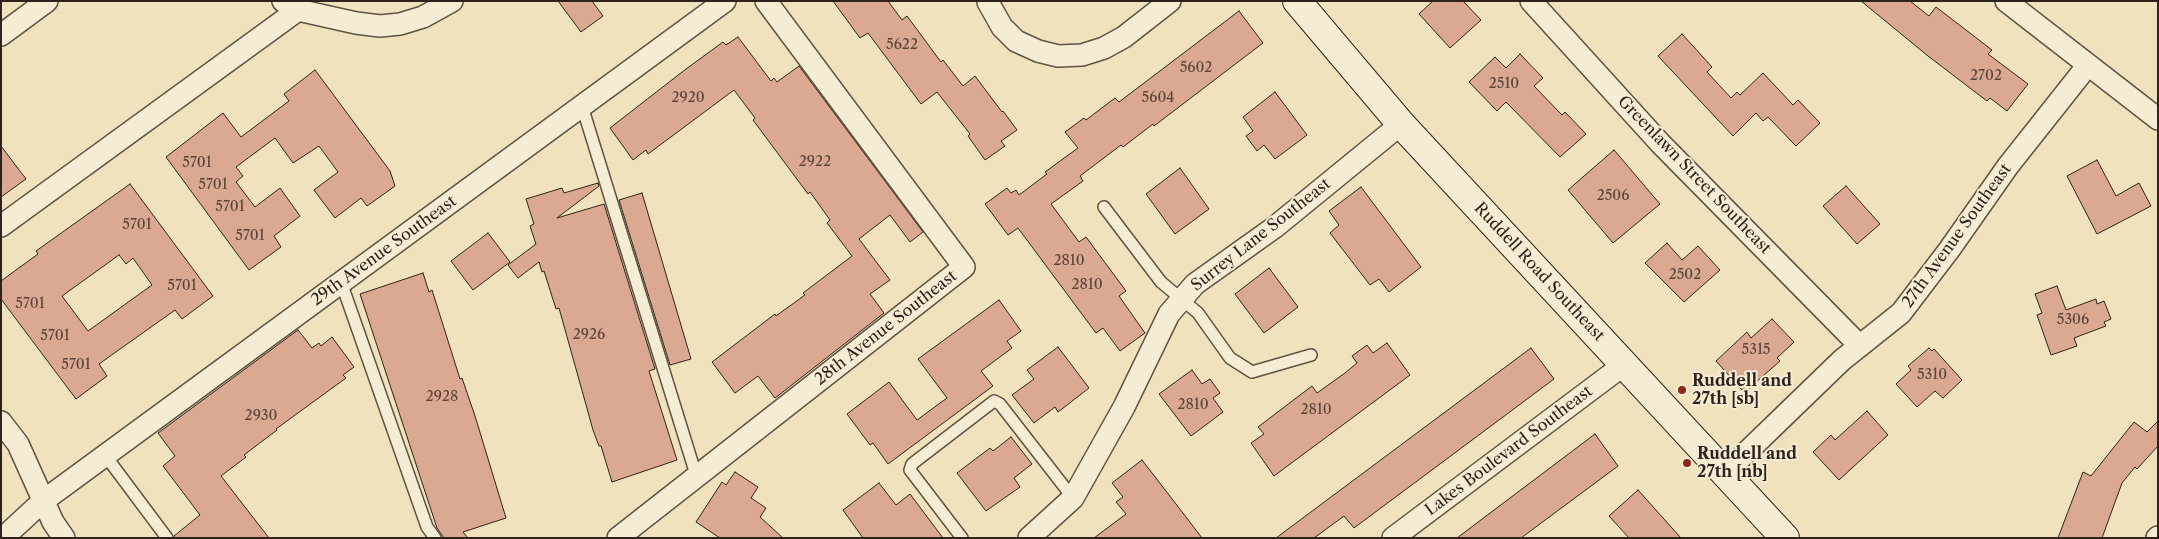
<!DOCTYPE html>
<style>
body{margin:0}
#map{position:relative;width:2159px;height:539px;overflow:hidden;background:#f0e2bd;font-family:"Libre Caslon Text",serif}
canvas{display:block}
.frame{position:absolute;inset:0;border:2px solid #2e231c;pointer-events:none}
</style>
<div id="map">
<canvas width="2159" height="539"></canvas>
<div class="frame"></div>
</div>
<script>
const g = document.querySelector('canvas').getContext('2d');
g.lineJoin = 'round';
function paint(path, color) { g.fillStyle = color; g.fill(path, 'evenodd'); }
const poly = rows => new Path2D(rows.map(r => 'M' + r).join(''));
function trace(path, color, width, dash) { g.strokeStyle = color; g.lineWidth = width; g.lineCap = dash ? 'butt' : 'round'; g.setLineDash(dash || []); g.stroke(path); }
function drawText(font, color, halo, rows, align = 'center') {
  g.font = font + ' "Libre Caslon Text",serif'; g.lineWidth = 4; g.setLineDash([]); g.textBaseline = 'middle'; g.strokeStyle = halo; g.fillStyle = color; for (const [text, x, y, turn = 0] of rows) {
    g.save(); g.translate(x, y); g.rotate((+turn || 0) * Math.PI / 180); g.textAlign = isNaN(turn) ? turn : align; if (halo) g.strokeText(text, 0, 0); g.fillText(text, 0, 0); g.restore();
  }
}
const building = poly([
 [558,1,592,1,603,16,581,32,558,1],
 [833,1,888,1,902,20,907,16,941,62,943,60,963,86,975,76,1002,112,1003,111,1017,130,1001,141,1005,146,985,160,968,136,970,134,937,92,921,104,868,33,860,38,833,1],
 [1433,1,1463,1,1481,20,1450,48,1419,14,1433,1],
 [1861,1,1910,1,1929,16,1936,7,1992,50,1988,54,2028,84,2007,111,1990,98,1987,101,1928,56,1861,1],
 [1239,11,1263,43,1154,126,1153,124,1123,147,1121,145,1080,176,1083,181,1051,204,1079,242,1086,237,1126,291,1119,296,1145,333,1120,351,1103,328,1096,333,1018,228,1008,235,985,204,1007,188,1011,193,1016,190,1019,195,1047,174,1045,172,1078,148,1065,132,1084,118,1086,120,1115,98,1119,102,1239,11],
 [1682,34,1712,67,1707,72,1731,98,1737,92,1740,95,1763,73,1793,105,1798,100,1820,123,1796,146,1768,117,1763,121,1756,113,1733,136,1658,56,1682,34],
 [738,37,771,81,774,78,777,82,799,66,923,232,910,242,890,215,859,239,890,280,870,294,884,313,775,398,758,376,735,393,712,362,775,314,776,316,805,295,803,293,852,256,827,223,830,220,810,192,808,194,753,120,755,118,734,90,648,154,646,150,633,160,610,128,686,69,723,42,726,45,738,37],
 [1520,54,1543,78,1534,86,1562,115,1565,112,1586,134,1560,157,1506,102,1497,111,1469,82,1495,57,1506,68,1520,54],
 [315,70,390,171,395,186,367,206,361,198,335,218,314,190,338,172,319,146,293,163,275,138,236,167,243,176,236,182,255,207,280,188,300,216,274,236,281,247,249,270,166,157,223,113,241,137,289,101,284,94,315,70],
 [1275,92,1307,135,1275,159,1264,145,1257,151,1246,136,1253,131,1243,117,1275,92],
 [1,146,26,179,1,197,1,146],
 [1614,150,1660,204,1613,243,1568,190,1614,150],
 [2097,160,2116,196,2139,183,2151,206,2097,234,2067,176,2097,160],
 [1180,168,1209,209,1175,234,1146,194,1180,168],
 [598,183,599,186,557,218,604,204,655,369,649,371,677,460,612,482,601,446,599,446,593,430,559,308,556,309,544,271,542,272,539,262,518,278,508,265,536,244,530,226,534,224,526,199,562,188,564,193,598,183],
 [130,184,213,296,182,319,175,310,99,364,107,376,76,399,1,299,1,281,38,254,36,251,130,184],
 [119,255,126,264,133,258,152,285,88,331,62,296,119,255],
 [1846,186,1880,224,1857,244,1823,206,1846,186],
 [1361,187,1421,267,1389,292,1379,279,1370,285,1330,233,1339,225,1329,211,1361,187],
 [642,193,691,359,670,365,619,200,642,193],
 [488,233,510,262,473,290,451,261,488,233],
 [1667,243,1682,260,1698,246,1720,270,1684,302,1645,263,1667,243],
 [1269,268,1298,307,1264,333,1235,294,1269,268],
 [423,273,429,292,432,290,460,379,462,378,475,416,506,518,463,532,468,538,444,538,437,528,360,294,423,273],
 [2057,286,2066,310,2096,299,2097,304,2104,301,2111,319,2104,322,2106,326,2074,338,2077,346,2051,355,2037,315,2042,313,2035,294,2057,286],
 [999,300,1021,331,1007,341,1012,348,981,371,993,386,888,464,873,443,870,445,847,414,889,382,917,420,947,398,918,359,999,300],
 [1772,319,1794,342,1777,358,1780,361,1746,391,1744,389,1742,390,1716,361,1747,332,1751,338,1772,319],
 [298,330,312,348,319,343,321,346,332,337,354,367,343,375,346,378,276,429,277,430,244,455,246,457,221,476,269,538,174,538,174,536,200,515,163,466,175,456,158,433,298,330],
 [1387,343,1410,375,1274,476,1251,443,1264,434,1258,427,1312,386,1317,393,1345,373,1357,363,1352,356,1367,345,1373,353,1387,343],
 [1058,347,1089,388,1058,412,1055,407,1034,423,1012,395,1034,379,1027,370,1058,347],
 [1531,348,1554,379,1354,528,1344,516,1314,538,1276,538,1531,348],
 [1929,348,1932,351,1934,349,1962,380,1943,398,1935,391,1917,407,1896,384,1911,370,1908,366,1929,348],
 [1192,370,1202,384,1210,379,1220,393,1213,398,1223,412,1191,436,1159,394,1192,370],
 [1867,411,1888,435,1839,480,1813,452,1831,435,1835,440,1867,411],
 [2158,421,2158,446,2137,469,2135,467,2122,483,2102,538,2058,538,2083,472,2091,476,2134,422,2147,432,2158,421],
 [1595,434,1618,466,1521,538,1457,538,1595,434],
 [1011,437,1032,464,1014,478,1020,487,986,511,957,473,990,448,993,451,1011,437],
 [1142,460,1186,517,1202,538,1094,538,1126,514,1116,502,1123,497,1112,483,1142,460],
 [735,472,758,487,751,498,766,508,760,517,783,538,720,538,696,522,722,482,726,485,735,472],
 [879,483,896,505,910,494,943,538,863,538,843,510,879,483],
 [1638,490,1681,538,1629,538,1609,516,1638,490]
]);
paint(building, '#dba892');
trace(building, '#2e231c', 1);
const lane = poly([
 [582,106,697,478],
 [1104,207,1161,282,1198,313,1230,358,1252,372,1311,355],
 [341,282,427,527,435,538],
 [105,455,167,538],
 [962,538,910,470,912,464,994,401,1000,404,1073,498]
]);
const street = poly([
 [283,1,298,10,356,23,380,26,400,24,423,17,452,1],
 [1531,1,1660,143,1860,346],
 [2006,1,2158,119],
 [988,2,1002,27,1016,41,1038,51,1058,56,1082,55,1104,48,1124,37,1170,1],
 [1,35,47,1],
 [1,226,298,10],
 [1,422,18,444,53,522,64,538],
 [1724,474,1842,360,1901,313,1949,250,2008,166,2088,65],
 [3,538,43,501,725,1],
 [618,538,964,267,766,1],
 [1029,538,1073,498,1124,407,1169,314,1195,284,1275,227,1401,124],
 [1393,538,1625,364],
 [2157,538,2158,537]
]);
const secondary = poly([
 [1297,1,1401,124,1785,538]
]);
trace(lane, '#5e5344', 14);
trace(street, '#5e5344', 24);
trace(secondary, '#2e231c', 30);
trace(lane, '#f5ecd4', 11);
trace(street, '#f5ecd4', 21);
trace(secondary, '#f5ecd4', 28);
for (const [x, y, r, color] of [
 [1682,390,5,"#8f2418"],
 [1687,463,5,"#8f2418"]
]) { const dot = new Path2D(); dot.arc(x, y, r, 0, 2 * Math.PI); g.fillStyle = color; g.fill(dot); trace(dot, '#f5ecd4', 2); }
drawText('14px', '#59443a', null, [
 ["5622",902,45],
 ["5602",1196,68],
 ["2702",1986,76],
 ["2510",1504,84],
 ["2920",688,98],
 ["5604",1158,98],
 ["2922",815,162],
 ["5701",197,163],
 ["5701",213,185],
 ["2506",1613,196],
 ["5701",230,207],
 ["5701",137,225],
 ["5701",250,236],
 ["2810",1069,261],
 ["2502",1685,275],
 ["2810",1087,285],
 ["5701",182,286],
 ["5701",30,304],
 ["5306",2073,320],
 ["2926",589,335],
 ["5701",55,336],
 ["5315",1756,350],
 ["5701",76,365],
 ["5310",1932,375],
 ["2928",442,397],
 ["2810",1193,405],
 ["2810",1316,410],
 ["2930",261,416]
]);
drawText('16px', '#2e231c', '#f5ecd4', [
 ["Greenlawn Street Southeast",1694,175,46],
 ["Surrey Lane Southeast",1261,235,-38],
 ["27th Avenue Southeast",1957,236,-54],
 ["29th Avenue Southeast",384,251,-36],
 ["Ruddell Road Southeast",1539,272,47],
 ["28th Avenue Southeast",886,328,-38],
 ["Lakes Boulevard Southeast",1509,451,-37]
]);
drawText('bold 16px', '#2e231c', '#f5ecd4', [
 ["Ruddell and",1692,381],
 ["27th [sb]",1692,399],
 ["Ruddell and",1697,454],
 ["27th [nb]",1697,472]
], 'left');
</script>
